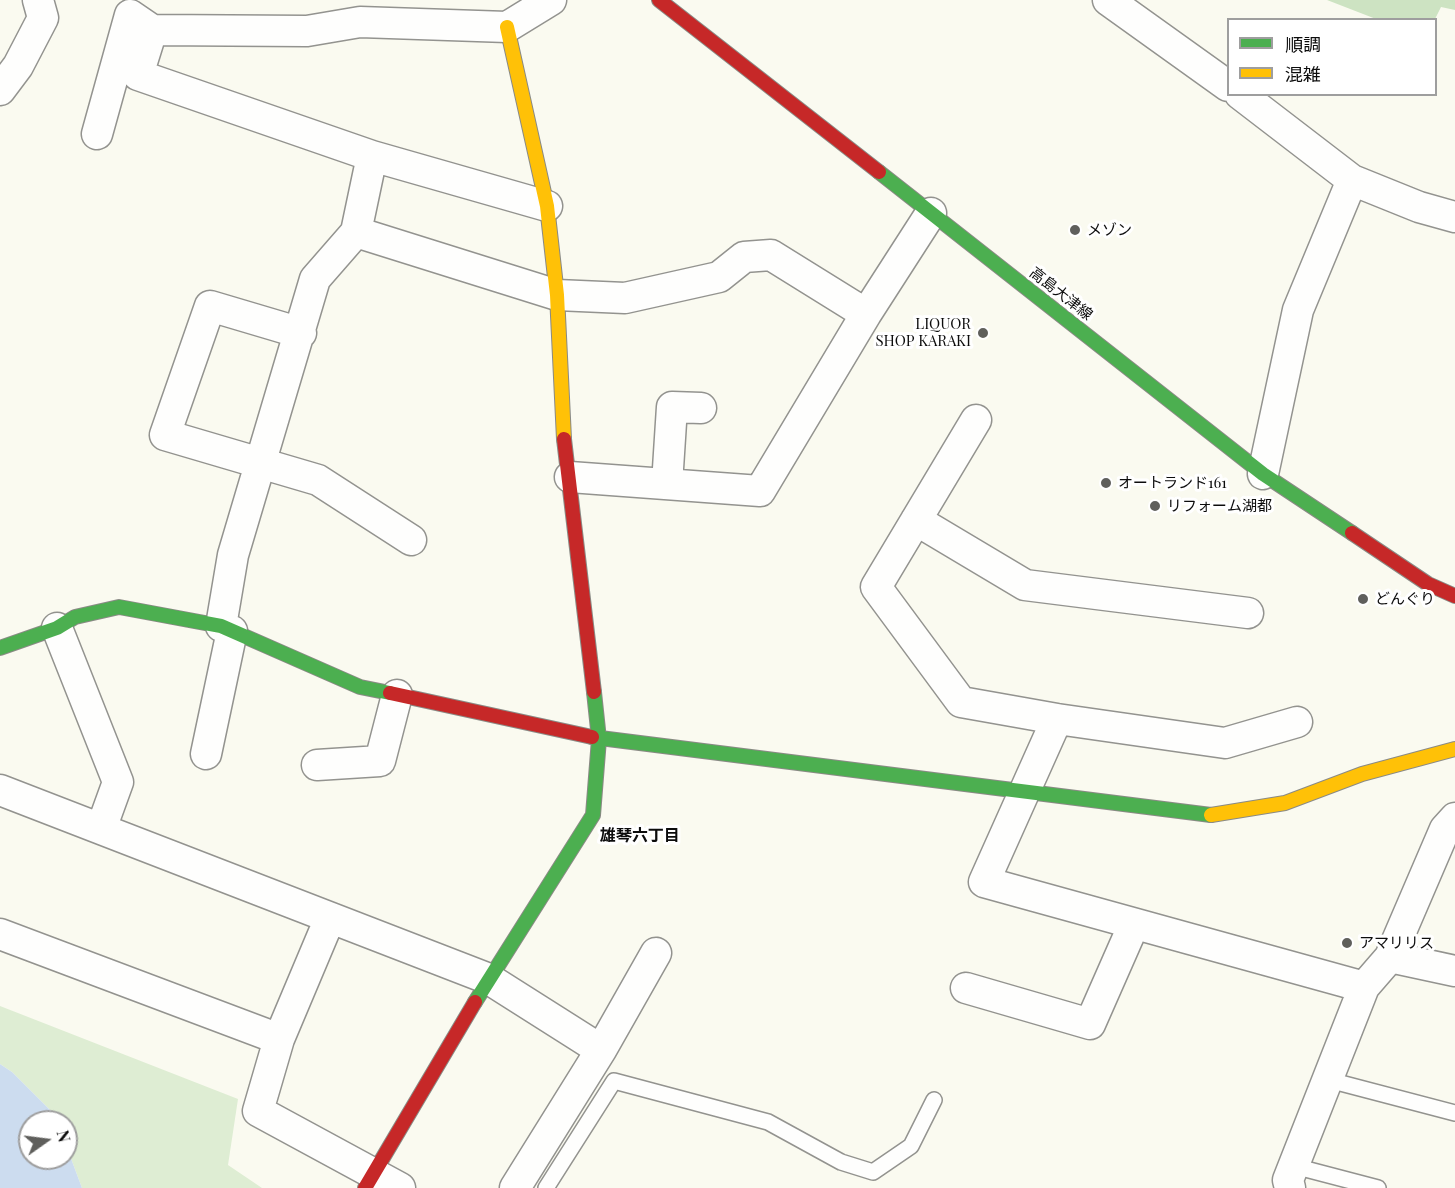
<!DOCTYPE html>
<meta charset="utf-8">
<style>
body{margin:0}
#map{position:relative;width:1455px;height:1188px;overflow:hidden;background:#fafaf0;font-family:"Playfair Display","Noto Sans JP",serif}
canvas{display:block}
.legend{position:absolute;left:1227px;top:18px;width:210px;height:78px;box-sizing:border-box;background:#fff;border:2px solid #9e9e9e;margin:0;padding:8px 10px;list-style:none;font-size:18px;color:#0c0c0c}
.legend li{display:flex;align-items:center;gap:12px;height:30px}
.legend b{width:30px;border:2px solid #9e9e9e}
.north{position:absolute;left:18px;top:1110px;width:60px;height:60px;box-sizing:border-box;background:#fff;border:2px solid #9e9e9e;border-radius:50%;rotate:76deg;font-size:16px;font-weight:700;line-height:24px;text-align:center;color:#0c0c0c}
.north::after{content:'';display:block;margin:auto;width:21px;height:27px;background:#5f5f5c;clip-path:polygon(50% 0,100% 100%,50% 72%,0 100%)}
</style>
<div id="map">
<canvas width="1455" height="1188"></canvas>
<ul class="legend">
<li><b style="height:8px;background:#4caf50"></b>順調</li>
<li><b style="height:8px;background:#ffc107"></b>混雑</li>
</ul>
<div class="north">N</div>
</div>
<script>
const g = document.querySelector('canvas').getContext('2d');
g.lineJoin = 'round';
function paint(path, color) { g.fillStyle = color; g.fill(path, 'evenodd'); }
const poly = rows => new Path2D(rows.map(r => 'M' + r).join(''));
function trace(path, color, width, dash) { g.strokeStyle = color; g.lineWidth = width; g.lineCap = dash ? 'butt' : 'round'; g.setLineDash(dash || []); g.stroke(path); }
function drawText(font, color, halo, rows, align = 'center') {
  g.font = font + ' "Playfair Display","Noto Sans JP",serif'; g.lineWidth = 6; g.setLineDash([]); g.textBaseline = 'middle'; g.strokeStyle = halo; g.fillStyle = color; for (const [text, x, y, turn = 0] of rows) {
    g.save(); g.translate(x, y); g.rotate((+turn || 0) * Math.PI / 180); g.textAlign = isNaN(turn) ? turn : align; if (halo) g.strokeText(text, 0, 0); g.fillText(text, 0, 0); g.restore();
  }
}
paint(poly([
 [0,1006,238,1099,228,1165,262,1188,82,1188,66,1145,66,1122,58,1122,55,1115,12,1072,0,1064]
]), '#deedd3');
paint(poly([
 [1327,0,1455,0,1455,10,1441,7,1435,19,1376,19]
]), '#cde3c2');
paint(poly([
 [0,1064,12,1072,55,1115,58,1122,30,1122,30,1158,66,1158,66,1145,82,1188,0,1188]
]), '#ccdcef');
const lane = poly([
 [1329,1080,1455,1113],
 [1294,1166,1378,1188],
 [546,1188,614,1081,768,1122,841,1162,873,1172,911,1146,934,1100]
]);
const street = poly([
 [1108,0,1228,86],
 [152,30,138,75,372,156],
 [0,90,18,66,43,18,38,0],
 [1240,94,1352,180,1419,207,1455,217],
 [97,134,130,15,152,30,307,31,360,22,507,27,551,0],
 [356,232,557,295,625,298,719,277,744,257,771,255,866,314],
 [301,333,210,306,165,435,318,480,411,540],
 [976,420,876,587,961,702,1057,719,1225,743,1297,722],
 [1263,474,1298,310,1352,180],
 [570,477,760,491,866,314,931,213],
 [667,484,672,407,701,408],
 [916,520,1025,585,1248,613],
 [221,626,233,555,315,279,356,232,372,156,547,206],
 [57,628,118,782,101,829],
 [1057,719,984,882,1364,987],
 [206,754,232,631],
 [317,765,380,761,397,695],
 [0,790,489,979,601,1050,656,953],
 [330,918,279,1039,258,1111,400,1188],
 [0,934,279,1039],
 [1390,957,1455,971],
 [966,988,1090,1024,1134,924],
 [515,1188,601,1050],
 [1290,1188,1288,1180,1364,987,1390,957,1445,829,1455,818]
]);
const fast = poly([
 [879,172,1263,474,1352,533],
 [0,648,57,628,75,617,119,607,221,626,360,687,390,693],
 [592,737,1211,815],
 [475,1002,593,815,599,739,594,692]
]);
const slow = poly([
 [507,27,547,206,557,295,564,439],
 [1211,815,1285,803,1362,774,1455,749]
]);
const jam = poly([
 [659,0,879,172],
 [564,439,594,692],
 [1352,533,1428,584,1455,596],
 [390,693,592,737],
 [365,1188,475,1002]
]);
trace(lane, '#93938f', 18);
trace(street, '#93938f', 33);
trace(fast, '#8a8a85', 16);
trace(slow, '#8a8a85', 16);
trace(jam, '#8a8a85', 16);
trace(lane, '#fefefd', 15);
trace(street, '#fefefd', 30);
trace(fast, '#4caf50', 14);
trace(slow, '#ffc107', 14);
trace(jam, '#c62828', 14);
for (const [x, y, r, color] of [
 [1075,230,6,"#5f5f5c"],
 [983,333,6,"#5f5f5c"],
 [1106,483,6,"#5f5f5c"],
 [1155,506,6,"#5f5f5c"],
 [1363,599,6,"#5f5f5c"],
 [1347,943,6,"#5f5f5c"]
]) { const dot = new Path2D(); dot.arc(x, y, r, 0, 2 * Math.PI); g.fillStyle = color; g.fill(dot); trace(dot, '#fff', 2); }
drawText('15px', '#0c0c0c', '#fff', [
 ["メゾン",1087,230],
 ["LIQUOR",971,324,"right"],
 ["SHOP KARAKI",971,341,"right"],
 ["オートランド161",1118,483],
 ["リフォーム湖都",1167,506],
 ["どんぐり",1375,599],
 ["アマリリス",1359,943]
], 'left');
drawText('15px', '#0c0c0c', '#fff', [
 ["高島大津線",1061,294,38]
]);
drawText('bold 16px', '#0c0c0c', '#fff', [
 ["雄琴六丁目",640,836]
]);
</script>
